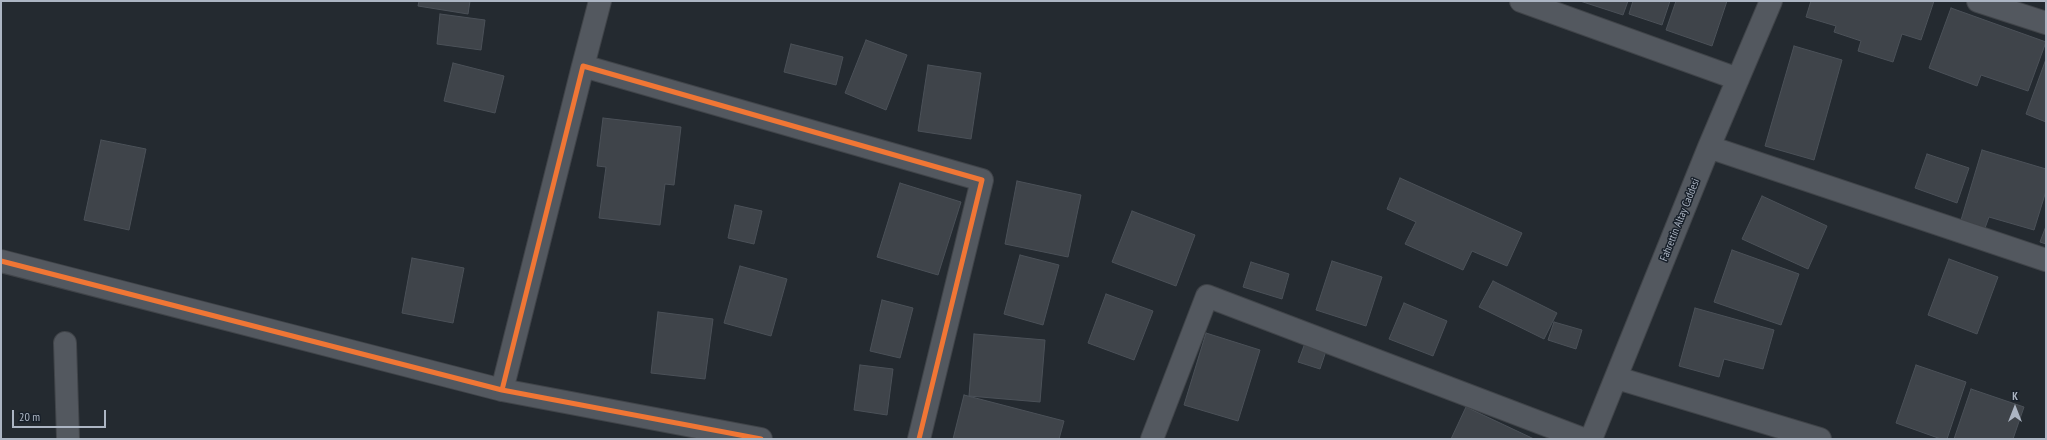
<!DOCTYPE html>
<style>
body{margin:0}
#map{position:relative;width:2047px;height:440px;overflow:hidden;background:#242a30;font-family:"PT Sans Narrow",sans-serif}
canvas{display:block}
.frame{position:absolute;inset:0;border:2px solid #acb5c3;pointer-events:none}
.north{position:absolute;left:1995px;top:388px;width:40px;height:40px;-webkit-text-stroke:3px #18202a;paint-order:stroke;rotate:0deg;font-size:11px;font-weight:700;line-height:16px;text-align:center;color:#acb5c3}
.north::after{content:'';display:block;margin:auto;width:14px;height:18px;background:#acb5c3;clip-path:polygon(50% 0,100% 100%,50% 72%,0 100%)}
.scale{position:absolute;left:12px;top:410px;width:94px;height:18px;box-sizing:border-box;border:2px solid #acb5c3;border-top:0;padding-left:5px;font-size:12px;line-height:14px;white-space:nowrap;color:#acb5c3;-webkit-text-stroke:3px #18202a;paint-order:stroke}
</style>
<div id="map">
<canvas width="2047" height="440"></canvas>
<div class="frame"></div>
<div class="north">K</div>
<div class="scale">20 m</div>
</div>
<script>
const g = document.querySelector('canvas').getContext('2d');
g.lineJoin = 'round';
function paint(path, color) { g.fillStyle = color; g.fill(path, 'evenodd'); }
const poly = rows => new Path2D(rows.map(r => 'M' + r).join(''));
function trace(path, color, width, dash) { g.strokeStyle = color; g.lineWidth = width; g.lineCap = dash ? 'butt' : 'round'; g.setLineDash(dash || []); g.stroke(path); }
function drawText(font, color, halo, rows, align = 'center') {
  g.font = font + ' "PT Sans Narrow",sans-serif'; g.lineWidth = 3; g.setLineDash([]); g.textBaseline = 'middle'; g.strokeStyle = halo; g.fillStyle = color; for (const [text, x, y, turn = 0] of rows) {
    g.save(); g.translate(x, y); g.rotate((+turn || 0) * Math.PI / 180); g.textAlign = isNaN(turn) ? turn : align; if (halo) g.strokeText(text, 0, 0); g.fillText(text, 0, 0); g.restore();
  }
}
const building = poly([
 [419,1,470,1,468,14,418,6,419,1],
 [1580,1,1628,1,1623,15,1580,1],
 [1633,1,1670,1,1662,25,1629,14,1633,1],
 [1676,1,1727,1,1712,46,1666,30,1676,1],
 [1811,1,1934,1,1921,40,1902,34,1893,62,1858,51,1861,41,1834,32,1836,26,1806,17,1811,1],
 [1951,8,2046,42,2028,91,1981,75,1977,86,1929,68,1951,8],
 [440,14,485,20,481,50,437,44,440,14],
 [866,40,907,55,886,110,845,93,866,40],
 [791,44,843,57,836,85,784,72,791,44],
 [1794,46,1842,60,1814,160,1765,146,1794,46],
 [2046,59,2046,122,2026,114,2046,59],
 [453,63,504,76,495,113,444,101,453,63],
 [928,65,981,73,971,139,918,131,928,65],
 [603,118,681,127,674,185,665,184,660,225,599,218,606,167,597,166,603,118],
 [101,140,146,149,129,230,84,220,101,140],
 [1982,150,2046,169,2046,191,2034,230,1989,217,1985,228,1961,220,1982,150],
 [1927,154,1969,168,1957,203,1915,188,1927,154],
 [1400,178,1522,233,1507,266,1472,251,1463,270,1405,244,1416,222,1387,209,1400,178],
 [1017,181,1081,195,1068,257,1005,244,1017,181],
 [900,183,961,202,938,275,877,257,900,183],
 [1762,196,1827,226,1808,269,1742,239,1762,196],
 [735,205,762,211,754,244,728,238,735,205],
 [1132,211,1195,235,1176,286,1112,262,1132,211],
 [2046,226,2046,244,2040,242,2046,226],
 [1732,250,1799,274,1781,325,1714,302,1732,250],
 [1020,255,1059,265,1043,325,1004,314,1020,255],
 [412,258,464,268,453,323,402,313,412,258],
 [1949,259,1998,277,1977,334,1928,315,1949,259],
 [1332,261,1382,277,1366,326,1316,310,1332,261],
 [1251,262,1289,274,1282,299,1243,287,1251,262],
 [740,266,787,279,771,336,724,323,740,266],
 [1493,281,1557,313,1544,339,1479,307,1493,281],
 [1106,294,1153,311,1134,360,1088,343,1106,294],
 [882,300,913,308,900,358,870,351,882,300],
 [1404,303,1447,321,1433,356,1389,339,1404,303],
 [1695,308,1774,330,1763,369,1724,359,1719,377,1679,366,1695,308],
 [658,312,713,319,705,379,651,373,658,312],
 [1554,322,1582,330,1576,349,1548,340,1554,322],
 [1206,333,1260,350,1238,421,1184,405,1206,333],
 [974,334,1045,340,1040,402,969,396,974,334],
 [1308,335,1329,342,1320,369,1298,362,1308,335],
 [860,365,893,369,887,415,854,410,860,365],
 [1916,365,1966,382,1947,439,1941,439,1896,423,1916,365],
 [1971,389,2024,407,2013,439,1954,439,1971,389],
 [964,395,1064,421,1059,439,953,439,964,395],
 [1466,407,1534,439,1451,439,1466,407]
]);
paint(building, '#3f444a');
trace(building, '#4b5158', 1);
const minor = poly([
 [1521,1,1738,79],
 [1978,1,2046,23],
 [583,66,600,1],
 [1709,147,2046,260],
 [1,261,502,390,761,439],
 [65,343,68,439],
 [1617,378,1820,439],
 [502,390,583,66,982,180,919,439],
 [1152,439,1207,296,1583,439],
 [1591,439,1709,147,1771,1]
]);
trace(minor, '#404449', 24);
trace(minor, '#53585f', 22);
trace(poly([
 [1,261,502,390,761,439],
 [502,390,583,66,982,180,919,439]
]), '#f07635', 5);
drawText('11px', '#acb5c3', '#18202a', [
 ["Fahrettin Altay Caddesi",1680,220,-68]
]);
</script>
